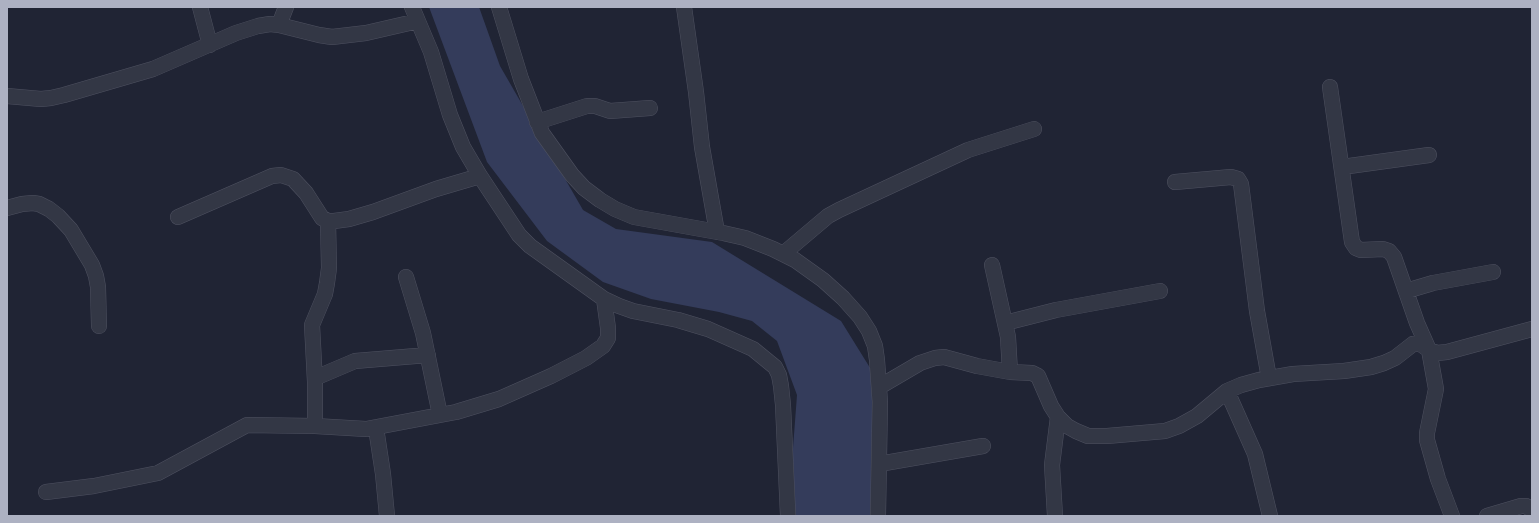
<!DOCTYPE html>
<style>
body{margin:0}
#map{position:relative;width:1539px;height:523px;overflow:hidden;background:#202434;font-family:Jost,sans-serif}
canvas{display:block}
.frame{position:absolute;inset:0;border:8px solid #adb1c2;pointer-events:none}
</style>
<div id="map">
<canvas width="1539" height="523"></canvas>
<div class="frame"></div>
</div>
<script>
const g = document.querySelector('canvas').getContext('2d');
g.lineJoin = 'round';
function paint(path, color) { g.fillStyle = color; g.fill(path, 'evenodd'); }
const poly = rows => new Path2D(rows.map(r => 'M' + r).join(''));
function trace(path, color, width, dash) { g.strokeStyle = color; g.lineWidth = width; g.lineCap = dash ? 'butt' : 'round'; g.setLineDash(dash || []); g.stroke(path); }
paint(poly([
 [429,7,479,7,500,66,583,210,616,229,712,242,841,321,872,371,875,516,793,516,793,448,797,395,777,341,752,321,719,312,651,299,603,282,547,241,487,162]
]), '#343c5b');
const street = poly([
 [200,7,210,45],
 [412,7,431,52,450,115,463,147,480,176,519,235,530,246,604,299,619,306,633,311,678,320,708,329,753,349,775,367,779,375,781,386,783,405,788,516],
 [499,7,521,79,542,133,572,175,584,188,600,200,615,209,634,217,723,233,745,238,773,249,795,260,823,280,843,298,860,317,869,331,875,346,877,360,880,402,878,516],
 [684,7,696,92,702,147,717,232],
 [279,25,286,7],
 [1330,87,1352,242,1356,248,1361,250,1383,249,1389,251,1394,257,1417,323,1429,350,1436,389,1427,433,1427,440,1438,479,1452,516],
 [7,96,41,99,51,98,64,95,153,69,236,33,258,26,270,24,279,25,319,35,332,37,366,33,418,21],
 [537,122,587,106,595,106,610,111,650,108],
 [1342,167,1429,155],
 [1175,182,1231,177,1238,179,1241,184,1257,311,1269,378],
 [7,208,22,204,33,203,39,204,49,209,58,216,71,230,92,265,96,276,98,287,99,326],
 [178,217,272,176,281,175,293,179,306,193,322,218,328,221,334,221,349,219,373,212,436,189,480,176],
 [783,254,828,216,839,210,968,150,1034,129],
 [992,265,1008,337,1010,372],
 [406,277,423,333,440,415],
 [1406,291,1433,283,1493,272],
 [1005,323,1056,310,1160,291],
 [315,378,355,361,428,355],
 [879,387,920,363,935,358,944,357,977,366,1010,372,1032,373,1038,376,1051,406,1058,417,1067,426,1076,431,1088,436,1107,436,1165,431,1179,426,1197,416,1227,391,1241,385,1259,380,1293,374,1344,371,1371,367,1384,363,1395,358,1413,344,1419,343,1429,350,1437,353,1447,352,1532,329],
 [1227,391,1255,454,1270,516],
 [315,426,315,382,312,325,325,294,327,283,329,268,328,221],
 [376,428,383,474,387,516],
 [879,464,983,446],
 [46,492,94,486,158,473,247,425,315,426,366,429,456,412,499,399,551,376,586,358,603,346,608,338,608,328,604,299],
 [1055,516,1052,465,1058,417],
 [1487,516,1521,506,1526,506,1532,510]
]);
trace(street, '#4e5160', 16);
trace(street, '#333745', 15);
</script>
